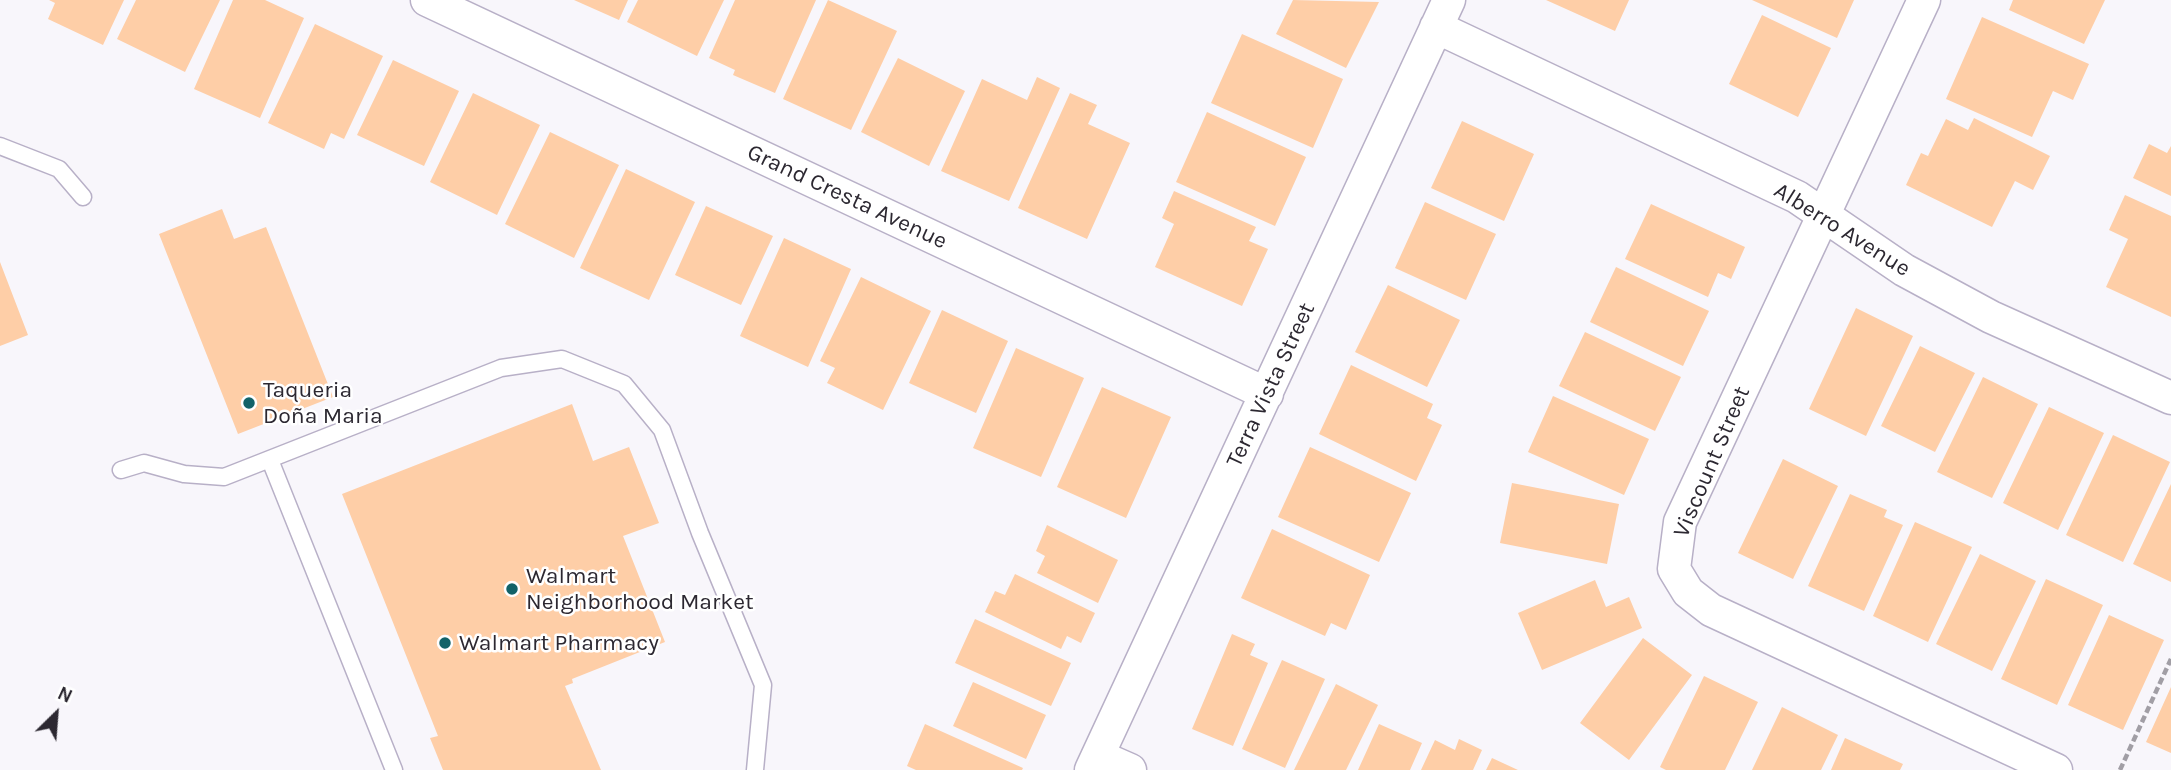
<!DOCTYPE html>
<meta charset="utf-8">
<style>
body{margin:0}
#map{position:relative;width:2171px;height:770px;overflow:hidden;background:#f8f6fb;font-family:Karla,sans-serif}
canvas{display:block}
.north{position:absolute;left:21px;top:679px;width:70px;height:70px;-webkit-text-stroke:5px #fff;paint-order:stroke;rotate:25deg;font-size:19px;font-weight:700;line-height:28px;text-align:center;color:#2c2831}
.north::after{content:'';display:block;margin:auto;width:24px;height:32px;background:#2c2831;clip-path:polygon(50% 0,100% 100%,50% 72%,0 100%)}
</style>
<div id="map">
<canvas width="2171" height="770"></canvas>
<div class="north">N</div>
</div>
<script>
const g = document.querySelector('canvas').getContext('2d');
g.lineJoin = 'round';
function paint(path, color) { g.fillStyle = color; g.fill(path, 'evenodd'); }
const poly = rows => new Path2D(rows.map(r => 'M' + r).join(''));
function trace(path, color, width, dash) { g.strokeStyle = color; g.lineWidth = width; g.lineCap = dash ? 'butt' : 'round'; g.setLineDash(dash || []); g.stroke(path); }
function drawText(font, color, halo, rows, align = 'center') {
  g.font = font + ' Karla,sans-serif'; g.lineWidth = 5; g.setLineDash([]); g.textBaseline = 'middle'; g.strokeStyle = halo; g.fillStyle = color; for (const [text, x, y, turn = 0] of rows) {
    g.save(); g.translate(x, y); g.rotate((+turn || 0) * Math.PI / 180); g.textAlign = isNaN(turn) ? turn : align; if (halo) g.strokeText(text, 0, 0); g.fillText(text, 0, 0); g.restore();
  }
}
paint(poly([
 [49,0,124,0,103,45,48,19,55,3],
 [136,0,220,0,185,72,117,39],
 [233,0,265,0,304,18,260,118,194,89],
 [574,0,628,0,619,20],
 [638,0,724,0,697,56,627,22],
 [735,0,816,0,775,93,733,75,735,70,709,58],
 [828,0,897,31,851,130,783,99],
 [1293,0,1379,2,1346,68,1276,34],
 [1546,0,1629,0,1615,31],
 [1752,0,1854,0,1837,38],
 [2013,0,2105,0,2084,44,2009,10],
 [1762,15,1831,48,1798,117,1729,84],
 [1982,17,2089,64,2073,100,2053,91,2032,137,1946,99],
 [315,24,383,56,344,139,331,133,324,149,268,123],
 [1242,34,1343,79,1313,148,1211,103],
 [898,58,965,91,929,166,861,132],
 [393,60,459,91,424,166,357,135],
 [1037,77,1060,88,1009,201,941,171,982,79,1027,100],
 [473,93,540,125,497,215,430,182],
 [1070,93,1097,105,1088,124,1130,143,1087,239,1018,208],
 [1207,112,1306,157,1275,226,1176,182],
 [1974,118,2050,156,2033,190,2015,181,1992,227,1906,185,1921,153,1928,156,1946,119,1968,130],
 [1462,121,1534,154,1504,221,1431,188],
 [550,132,619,165,574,258,505,224],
 [2149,144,2167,153,2171,146,2171,196,2133,178],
 [626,169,695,202,649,300,580,268],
 [1174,191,1256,227,1249,241,1268,249,1242,306,1155,267,1174,224,1162,218],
 [2125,195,2171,216,2171,317,2106,287,2128,239,2109,230],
 [1425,202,1496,234,1466,300,1395,268],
 [1651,204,1745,247,1731,279,1718,273,1708,297,1625,259],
 [706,206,773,236,741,305,675,275],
 [222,209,234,239,266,227,333,397,238,434,159,234],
 [784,238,851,269,808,367,740,336],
 [0,262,28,335,0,346],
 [1616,267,1709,311,1683,366,1590,322],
 [861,277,931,311,883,410,827,383,835,368,820,361],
 [1388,285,1460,320,1427,387,1355,352],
 [1856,308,1913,336,1866,436,1809,409],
 [942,310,1008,341,976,413,909,383],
 [1585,332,1681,377,1655,431,1559,386],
 [1920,346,1975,373,1935,452,1881,426],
 [1016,348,1084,378,1041,477,973,448],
 [1351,365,1433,404,1427,418,1442,425,1416,481,1319,434],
 [1983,377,2038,404,1992,498,1937,472],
 [1102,387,1171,417,1126,518,1057,487],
 [1553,396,1649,439,1624,495,1528,452],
 [572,404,593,461,629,447,659,523,623,536,665,642,572,679,573,683,565,686,601,770,443,770,430,738,438,736,342,494],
 [2049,407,2104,433,2058,530,2003,503],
 [2113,435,2170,462,2123,562,2066,535],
 [1310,447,1411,493,1379,562,1278,517],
 [1783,459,1838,486,1793,579,1738,553],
 [1512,483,1619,504,1607,564,1500,543],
 [2171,484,2171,582,2133,564],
 [1850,494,1887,510,1884,517,1903,525,1864,611,1808,586],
 [1915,522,1972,547,1928,642,1873,616],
 [1047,525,1118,560,1098,603,1037,573,1045,556,1036,551],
 [1272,529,1370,575,1346,630,1331,623,1325,636,1241,598],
 [1980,554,2036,581,1992,671,1936,644],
 [1015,574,1095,613,1081,643,1067,636,1061,649,985,612,995,591,1005,595],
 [2046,579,2103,605,2057,705,2001,679],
 [1595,580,1606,607,1629,597,1642,628,1542,670,1518,613],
 [2109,615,2164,640,2123,730,2068,705],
 [975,619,1071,663,1051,706,955,663],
 [1232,634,1255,644,1250,655,1268,663,1233,746,1192,729],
 [1643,638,1692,675,1629,760,1580,723],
 [1282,660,1325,679,1285,768,1242,749],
 [1704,676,1758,702,1725,770,1666,770,1660,767],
 [973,682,1046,715,1026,759,953,726],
 [1336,684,1378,705,1346,770,1294,770],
 [2171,687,2171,753,2146,742],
 [1782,707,1838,735,1821,770,1752,770],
 [925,724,1023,768,1022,770,916,770,907,766],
 [1379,724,1422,743,1410,770,1358,770],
 [1845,738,1903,764,1900,770,1831,770],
 [1459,739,1482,750,1473,770,1421,770,1435,740,1455,750],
 [1492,758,1518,770,1486,770]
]), '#fecea7');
const service = poly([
 [0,146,59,169,83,197],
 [270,460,394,770],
 [121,470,144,463,184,474,224,477,501,368,562,359,624,384,662,430,700,533,763,685,755,770]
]);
const minor = poly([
 [427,0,1267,394],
 [1924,0,1680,522,1674,569,1688,592,1711,610,2056,770],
 [1436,27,1797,197,1904,270,1991,317,2171,398],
 [1098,756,1130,770],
 [1091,770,1449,0]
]);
trace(service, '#b8b0c7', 19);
trace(minor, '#b8b0c7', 35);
trace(poly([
 [2120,770,2171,659]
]), '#a19ea5', 4.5, [7, 3.5]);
trace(service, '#fff', 16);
trace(minor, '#fff', 32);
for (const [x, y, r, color] of [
 [249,403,7,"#126268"],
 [512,589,7,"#126268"],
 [445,643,7,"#126268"]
]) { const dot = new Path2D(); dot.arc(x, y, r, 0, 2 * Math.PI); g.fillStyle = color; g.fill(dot); trace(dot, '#fff', 2.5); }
drawText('23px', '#2c2831', '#fff', [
 ["Grand Cresta Avenue",847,197,25],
 ["Alberro Avenue",1842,230,32],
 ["Terra Vista Street",1271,385,-65],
 ["Viscount Street",1712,462,-67]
]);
drawText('23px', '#2c2831', '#fff', [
 ["Taqueria",263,390],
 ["Doña Maria",263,416],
 ["Walmart",526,576],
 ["Neighborhood Market",526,602],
 ["Walmart Pharmacy",459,643]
], 'left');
</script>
